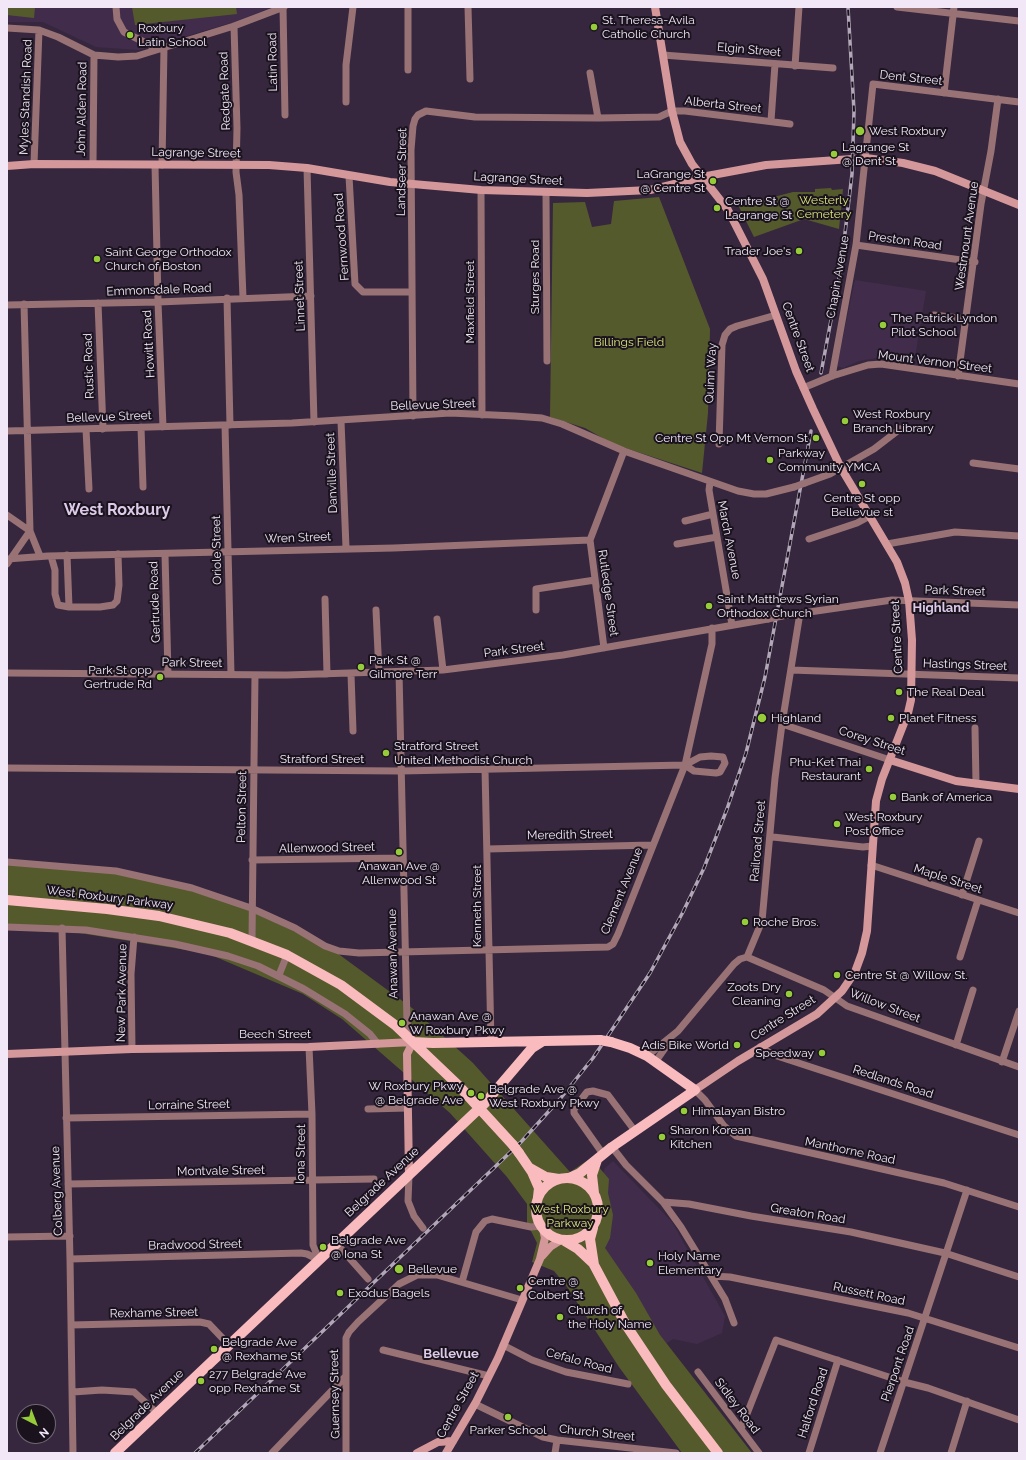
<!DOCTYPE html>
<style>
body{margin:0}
#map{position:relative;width:1026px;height:1460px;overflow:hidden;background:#36273f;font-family:Raleway,sans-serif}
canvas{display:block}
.frame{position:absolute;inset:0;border:8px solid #f1e7f7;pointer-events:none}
.north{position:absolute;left:16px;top:1404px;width:40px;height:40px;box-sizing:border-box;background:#1a131e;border:1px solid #706875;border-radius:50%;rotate:138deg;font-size:11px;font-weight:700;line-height:16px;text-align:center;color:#f1e7f7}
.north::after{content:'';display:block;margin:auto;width:14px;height:18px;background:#96cc3a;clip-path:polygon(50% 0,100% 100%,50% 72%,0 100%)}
</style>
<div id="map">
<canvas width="1026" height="1460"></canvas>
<div class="frame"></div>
<div class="north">N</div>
</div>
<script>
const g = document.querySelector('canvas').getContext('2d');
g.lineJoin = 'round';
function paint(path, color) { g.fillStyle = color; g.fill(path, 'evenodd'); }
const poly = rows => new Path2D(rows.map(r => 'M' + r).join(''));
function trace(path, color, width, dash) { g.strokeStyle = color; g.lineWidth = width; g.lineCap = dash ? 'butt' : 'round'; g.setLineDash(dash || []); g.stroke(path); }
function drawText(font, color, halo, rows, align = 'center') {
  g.font = font + ' Raleway,sans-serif'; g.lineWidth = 4; g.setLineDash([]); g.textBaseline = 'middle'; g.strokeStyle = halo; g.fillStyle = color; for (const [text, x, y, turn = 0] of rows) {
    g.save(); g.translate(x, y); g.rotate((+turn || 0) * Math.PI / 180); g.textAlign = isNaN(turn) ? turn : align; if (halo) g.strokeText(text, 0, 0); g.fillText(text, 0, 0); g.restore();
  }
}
paint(poly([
 [7,7,272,7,234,22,139,50,96,47,43,22,7,22],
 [855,280,926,291,914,363,876,358,859,361,843,368,837,366],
 [613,1161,672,1222,725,1316,722,1333,697,1344,673,1339,653,1352,607,1274,602,1228,601,1178,605,1168]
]), '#412d4b');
paint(poly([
 [7,7,35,7,34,18,7,15],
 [132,7,236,7,237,14,135,25],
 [831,188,832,190,843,189,839,229,804,219,754,237,739,207,739,206,793,192,815,192,815,189],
 [659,197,710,329,708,413,702,473,613,444,585,428,550,417,553,203,585,202,592,227,611,224,614,201],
 [7,860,127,872,239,905,333,950,412,1008,473,1063,570,1172,591,1158,609,1179,608,1193,613,1215,610,1238,605,1248,636,1293,660,1335,752,1453,682,1453,619,1367,567,1287,554,1271,532,1262,537,1243,527,1223,527,1204,507,1177,450,1113,342,1019,303,994,211,955,193,951,73,932,7,929]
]), '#555a2c');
trace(poly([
 [116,7,117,19,124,32,158,49],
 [283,7,285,115],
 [408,7,408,70],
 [468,7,470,79],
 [897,7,1019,21],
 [234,26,237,128,236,172,239,195,243,298],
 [7,28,39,30,58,37,94,55,118,57,137,56,234,26,284,7],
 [663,55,833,68],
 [795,66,799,7],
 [590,73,598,118],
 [944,93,954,7],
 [346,102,346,65,353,7],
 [771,121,775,64],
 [34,164,39,30],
 [93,164,94,55],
 [155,165,158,302,163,427],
 [162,165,164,47],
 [307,168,314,422],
 [349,176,355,284,363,292,412,292],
 [481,190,482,415],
 [546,193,547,361],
 [856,245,975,262],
 [227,298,230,425],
 [98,303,103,429],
 [7,305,158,302,311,296],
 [934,315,966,319],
 [832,376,856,245,873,84,1019,102],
 [958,376,981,204,991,151,998,99],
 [803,388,832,376,868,365,881,364,1019,384],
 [413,416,411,150,413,126,415,119,418,115,426,111,475,117,598,118,659,117,672,111,685,111,790,124],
 [341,421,346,548],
 [225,425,231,674],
 [141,427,143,487],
 [86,429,89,489],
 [7,431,292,423,450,413,515,416,542,418,562,424,624,451,738,491,754,494,766,494,794,487],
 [719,444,722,345,725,335,730,329,737,326,776,315],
 [973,463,1019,469],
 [710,482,709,490,732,625],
 [805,483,830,474,874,449,900,429],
 [7,515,30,531,40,556],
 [685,521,713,514],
 [809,539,857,523,870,516],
 [677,544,717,537],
 [887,544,955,532,1019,536],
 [165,554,168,674],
 [67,555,69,607],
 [51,556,55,570,55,594,58,605,69,607,100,607,113,605,117,601,119,585,118,554],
 [7,559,48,556,394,548,590,540],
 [7,564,30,531,24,304],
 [325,599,327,674],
 [376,610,379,673],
 [536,610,536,589,595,580],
 [800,613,782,724,890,760],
 [782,616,892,600,1019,605],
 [437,619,443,670],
 [604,648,590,540,624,451],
 [791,670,1019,678],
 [399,672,407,1023,413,1041],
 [7,673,287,675,443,670,563,655,768,619],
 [351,674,353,731],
 [975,728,976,784],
 [7,768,401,771,685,765,700,757,711,756,723,757,725,763,720,772,716,773,694,771,685,765],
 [485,769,491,1042],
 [773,837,863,847,872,846],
 [487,849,652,845],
 [252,860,403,858],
 [7,862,116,871,192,888,251,908,295,928,325,946,339,951,359,953,608,947,613,944,618,934,685,765,712,644,712,628],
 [871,865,1019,913],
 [962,895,979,841],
 [7,927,86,930,175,944,228,956,258,966,304,989,345,1014,370,1034,378,1044],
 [62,928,70,1259,73,1453],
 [252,940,255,675],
 [747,957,824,990,847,1006,1019,1067],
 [747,957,762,921,775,778,782,724],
 [960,957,978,900],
 [279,975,287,955],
 [956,1045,973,990],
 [309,1047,312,1114,313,1245,319,1260],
 [760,1047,774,1055,1019,1135],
 [132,1049,131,974,134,937],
 [647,1056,678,1031,734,964,740,959,747,957],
 [656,1061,670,1041],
 [1002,1062,1019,1011],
 [695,1090,705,1100,724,1126,736,1136,944,1183,1019,1207],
 [368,1109,408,1108],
 [66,1118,312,1114],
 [612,1147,626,1165,663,1202,689,1204,751,1216,851,1232,945,1253,1019,1277],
 [603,1154,574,1113,574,1109,587,1092,593,1091,608,1095,635,1131],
 [409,1175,408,1201,414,1216,423,1228],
 [68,1184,374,1179],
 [663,1202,681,1227,725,1299,734,1323],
 [7,1237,70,1236],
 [336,1243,368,1279],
 [70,1259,301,1253,307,1254,319,1260],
 [712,1276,730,1277,908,1313,1019,1348],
 [462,1282,476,1232,485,1221,492,1219,531,1227,541,1226],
 [71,1325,200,1322,209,1324,229,1345],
 [503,1345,532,1360,566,1372,628,1384],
 [383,1350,489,1376],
 [698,1372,759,1453],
 [73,1392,102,1390,134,1392,157,1413],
 [475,1404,543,1437,557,1440,676,1453],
 [741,1429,776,1340,904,1382,928,1388,1019,1420],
 [272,1453,345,1377],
 [346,1453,346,1338,349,1332,358,1322,399,1284,417,1275,437,1275,522,1300],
 [555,1453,557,1440],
 [809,1453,838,1360],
 [880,1453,967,1190],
 [951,1453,967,1401]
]), '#987274', 7);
trace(poly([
 [655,7,672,111,680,142,692,164,728,210,763,279,796,371,813,409,841,468,897,562,905,583,909,601,912,640,911,700,908,713,882,779,876,801,867,931,862,953,855,972,842,991,817,1014,738,1061,695,1090],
 [7,166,34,164,269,165,307,168,390,182,481,190,587,193,650,190,707,176,766,165,866,158,903,163,935,171,1019,205],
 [890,760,956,781,1019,789],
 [7,1054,132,1049,309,1047,413,1042],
 [409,1174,407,1054,413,1042],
 [542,1256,550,1247,561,1240],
 [417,1453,438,1442,453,1441],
 [446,1453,476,1402,498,1358,540,1259,545,1238,543,1229]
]), '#d4989b', 8);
trace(poly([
 [7,900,107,909,159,916,230,933,287,955,341,985,395,1025,458,1085,513,1145],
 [413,1042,433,1043,543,1041],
 [519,1153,532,1172,539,1188,538,1197],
 [530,1168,546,1177,559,1179],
 '536 1209a31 31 0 1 1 62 0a31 31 0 1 1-62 0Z',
 [569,1178,580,1173,612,1147,695,1090,647,1056,630,1048,611,1042],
 [594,1193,592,1175,597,1160],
 [593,1228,590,1239,594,1265],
 [563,1240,578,1249,593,1263,626,1325,666,1385,718,1453],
 [115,1453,485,1103,532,1048,543,1041,600,1040]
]), '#f9bbbd', 10);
const rail = poly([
 [821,373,841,267,852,174,854,111,848,7],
 [195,1453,521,1142,560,1099,593,1058,650,973,683,912,704,868,727,809,746,753,765,677,811,431]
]);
trace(rail, '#b2a6b9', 3.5);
trace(rail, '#1a131e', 2, [6]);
trace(poly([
 [794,487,805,483],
 [768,619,782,616]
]), '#987274', 7);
trace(poly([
 [600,1040,611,1042],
 [513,1145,519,1153]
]), '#f9bbbd', 10);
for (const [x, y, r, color] of [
 [594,27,4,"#96cc3a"],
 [130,35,4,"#96cc3a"],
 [860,131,5,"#96cc3a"],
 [834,154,4,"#96cc3a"],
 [713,181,4,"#96cc3a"],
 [717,208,4,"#96cc3a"],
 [799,251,4,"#96cc3a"],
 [97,259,4,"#96cc3a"],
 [883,325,4,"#96cc3a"],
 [845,421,4,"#96cc3a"],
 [816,438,4,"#96cc3a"],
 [770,460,4,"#96cc3a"],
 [862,484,4,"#96cc3a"],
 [709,606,4,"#96cc3a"],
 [361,667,4,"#96cc3a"],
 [160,677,4,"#96cc3a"],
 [899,692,4,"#96cc3a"],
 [762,718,5,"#96cc3a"],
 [891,718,4,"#96cc3a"],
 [386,753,4,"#96cc3a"],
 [869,769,4,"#96cc3a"],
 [893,797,4,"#96cc3a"],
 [837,824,4,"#96cc3a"],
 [399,852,4,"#96cc3a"],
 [745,922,4,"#96cc3a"],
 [837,975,4,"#96cc3a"],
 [789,994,4,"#96cc3a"],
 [402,1023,4,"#96cc3a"],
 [737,1045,4,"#96cc3a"],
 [822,1053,4,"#96cc3a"],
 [471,1093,4,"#96cc3a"],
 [481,1096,4,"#96cc3a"],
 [684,1111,4,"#96cc3a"],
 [662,1137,4,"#96cc3a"],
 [323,1247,4,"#96cc3a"],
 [650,1263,4,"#96cc3a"],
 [399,1269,5,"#96cc3a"],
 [520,1288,4,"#96cc3a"],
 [340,1293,4,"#96cc3a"],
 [560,1317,4,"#96cc3a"],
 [214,1349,4,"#96cc3a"],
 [201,1381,4,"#96cc3a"],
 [508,1417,4,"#96cc3a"]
]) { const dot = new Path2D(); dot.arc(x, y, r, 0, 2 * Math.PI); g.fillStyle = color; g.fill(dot); trace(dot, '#1a131e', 1.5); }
drawText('12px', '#f1e7f7', '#1a131e', [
 ["St. Theresa-Avila",602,20],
 ["Catholic Church",602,34],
 ["Roxbury",138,28],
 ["Latin School",138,42],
 ["West Roxbury",869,131],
 ["Lagrange St",842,147],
 ["@ Dent St",842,161],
 ["LaGrange St",705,174,"right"],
 ["@ Centre St",705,188,"right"],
 ["Centre St @",725,201],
 ["Lagrange St",725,215],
 ["Trader Joe's",791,251,"right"],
 ["Saint George Orthodox",105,252],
 ["Church of Boston",105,266],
 ["The Patrick Lyndon",891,318],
 ["Pilot School",891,332],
 ["West Roxbury",853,414],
 ["Branch Library",853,428],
 ["Centre St Opp Mt Vernon St",808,438,"right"],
 ["Parkway",778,453],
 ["Community YMCA",778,467],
 ["Centre St opp",862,498,"center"],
 ["Bellevue st",862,512,"center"],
 ["Saint Matthews Syrian",717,599],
 ["Orthodox Church",717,613],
 ["Park St @",369,660],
 ["Gilmore Terr",369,674],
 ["Park St opp",152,670,"right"],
 ["Gertrude Rd",152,684,"right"],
 ["The Real Deal",907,692],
 ["Highland",771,718],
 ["Planet Fitness",899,718],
 ["Stratford Street",394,746],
 ["United Methodist Church",394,760],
 ["Phu-Ket Thai",861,762,"right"],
 ["Restaurant",861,776,"right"],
 ["Bank of America",901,797],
 ["West Roxbury",845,817],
 ["Post Office",845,831],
 ["Anawan Ave @",399,866,"center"],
 ["Allenwood St",399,880,"center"],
 ["Roche Bros.",753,922],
 ["Centre St @ Willow St.",845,975],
 ["Zoots Dry",781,987,"right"],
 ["Cleaning",781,1001,"right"],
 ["Anawan Ave @",410,1016],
 ["W Roxbury Pkwy",410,1030],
 ["Adis Bike World",729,1045,"right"],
 ["Speedway",814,1053,"right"],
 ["W Roxbury Pkwy",463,1086,"right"],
 ["@ Belgrade Ave",463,1100,"right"],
 ["Belgrade Ave @",489,1089],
 ["West Roxbury Pkwy",489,1103],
 ["Himalayan Bistro",692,1111],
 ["Sharon Korean",670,1130],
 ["Kitchen",670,1144],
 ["Belgrade Ave",331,1240],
 ["@ Iona St",331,1254],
 ["Holy Name",658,1256],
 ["Elementary",658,1270],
 ["Bellevue",408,1269],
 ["Centre @",528,1281],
 ["Colbert St",528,1295],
 ["Exodus Bagels",348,1293],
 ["Church of",568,1310],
 ["the Holy Name",568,1324],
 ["Belgrade Ave",222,1342],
 ["@ Rexhame St",222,1356],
 ["277 Belgrade Ave",209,1374],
 ["opp Rexhame St",209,1388],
 ["Parker School",508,1430,"center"]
], 'left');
drawText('12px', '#f1e7f7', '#1a131e', [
 ["Elgin Street",749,50,5],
 ["Latin Road",273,62,-91],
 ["Dent Street",911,78,6],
 ["Redgate Road",225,91,-92],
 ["Myles Standish Road",26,97,-88],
 ["Alberta Street",723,105,6],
 ["John Alden Road",82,109,-89],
 ["Lagrange Street",196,153,1],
 ["Landseer Street",402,172,-89],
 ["Lagrange Street",518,179,3],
 ["Westmount Avenue",967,236,-82],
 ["Fernwood Road",342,237,-94],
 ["Preston Road",905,241,8],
 ["Sturges Road",535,277,-90],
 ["Chapin Avenue",838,277,-80],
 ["Emmonsdale Road",159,290,-2],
 ["Linnet Street",300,296,-92],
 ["Maxfield Street",470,302,-90],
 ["Centre Street",798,337,70],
 ["Howitt Road",149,344,-93],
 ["Mount Vernon Street",935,362,7],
 ["Rustic Road",89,366,-92],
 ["Quinn Way",711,373,-87],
 ["Bellevue Street",433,405,-2],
 ["Bellevue Street",109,417,-2],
 ["Danville Street",332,473,-92],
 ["Wren Street",298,538,-2],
 ["March Avenue",729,540,79],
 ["Oriole Street",217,550,-91],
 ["Park Street",955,591,2],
 ["Rutledge Street",608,593,82],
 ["Gertrude Road",155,602,-92],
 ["Centre Street",897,637,-93],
 ["Park Street",514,650,-7],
 ["Park Street",192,663,1],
 ["Hastings Street",965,665,2],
 ["Corey Street",872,741,18],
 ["Stratford Street",322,759],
 ["Pelton Street",242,807,-89],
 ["Meredith Street",570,835,-1],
 ["Railroad Street",758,841,-85],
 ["Allenwood Street",327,848,-1],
 ["Maple Street",948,879,18],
 ["Clement Avenue",622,891,-68],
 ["West Roxbury Parkway",110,898,7],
 ["Kenneth Street",477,906,-90],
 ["Anawan Avenue",393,954,-91],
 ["New Park Avenue",122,993,-89],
 ["Willow Street",885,1006,21],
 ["Centre Street",783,1018,-32],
 ["Beech Street",275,1034],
 ["Redlands Road",893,1082,18],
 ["Lorraine Street",189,1105,-1],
 ["Manthorne Road",850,1151,12],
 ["Iona Street",301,1154,-89],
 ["Montvale Street",221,1171,-1],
 ["Belgrade Avenue",382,1182,-43],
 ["Colberg Avenue",57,1191,-92],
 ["Greaton Road",808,1214,9],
 ["Bradwood Street",195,1245,-1],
 ["Russett Road",869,1294,12],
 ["Rexhame Street",154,1313,-1],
 ["Cefalo Road",579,1361,15],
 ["Pierpont Road",898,1364,-71],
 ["Guernsey Street",335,1394,-91],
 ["Halford Road",813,1403,-72],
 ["Belgrade Avenue",147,1405,-44],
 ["Centre Street",458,1405,-61],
 ["Sidley Road",737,1406,53],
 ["Church Street",597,1433,6]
]);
drawText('12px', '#d9e577', '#1a131e', [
 ["Westerly",824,200],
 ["Cemetery",824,214],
 ["Billings Field",629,342],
 ["West Roxbury",570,1209],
 ["Parkway",570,1223]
]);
drawText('bold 13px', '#ddcae9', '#1a131e', [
 ["Highland",941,608],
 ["Bellevue",451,1354]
]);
drawText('bold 16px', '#ddcae9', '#1a131e', [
 ["West Roxbury",117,510]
]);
</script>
